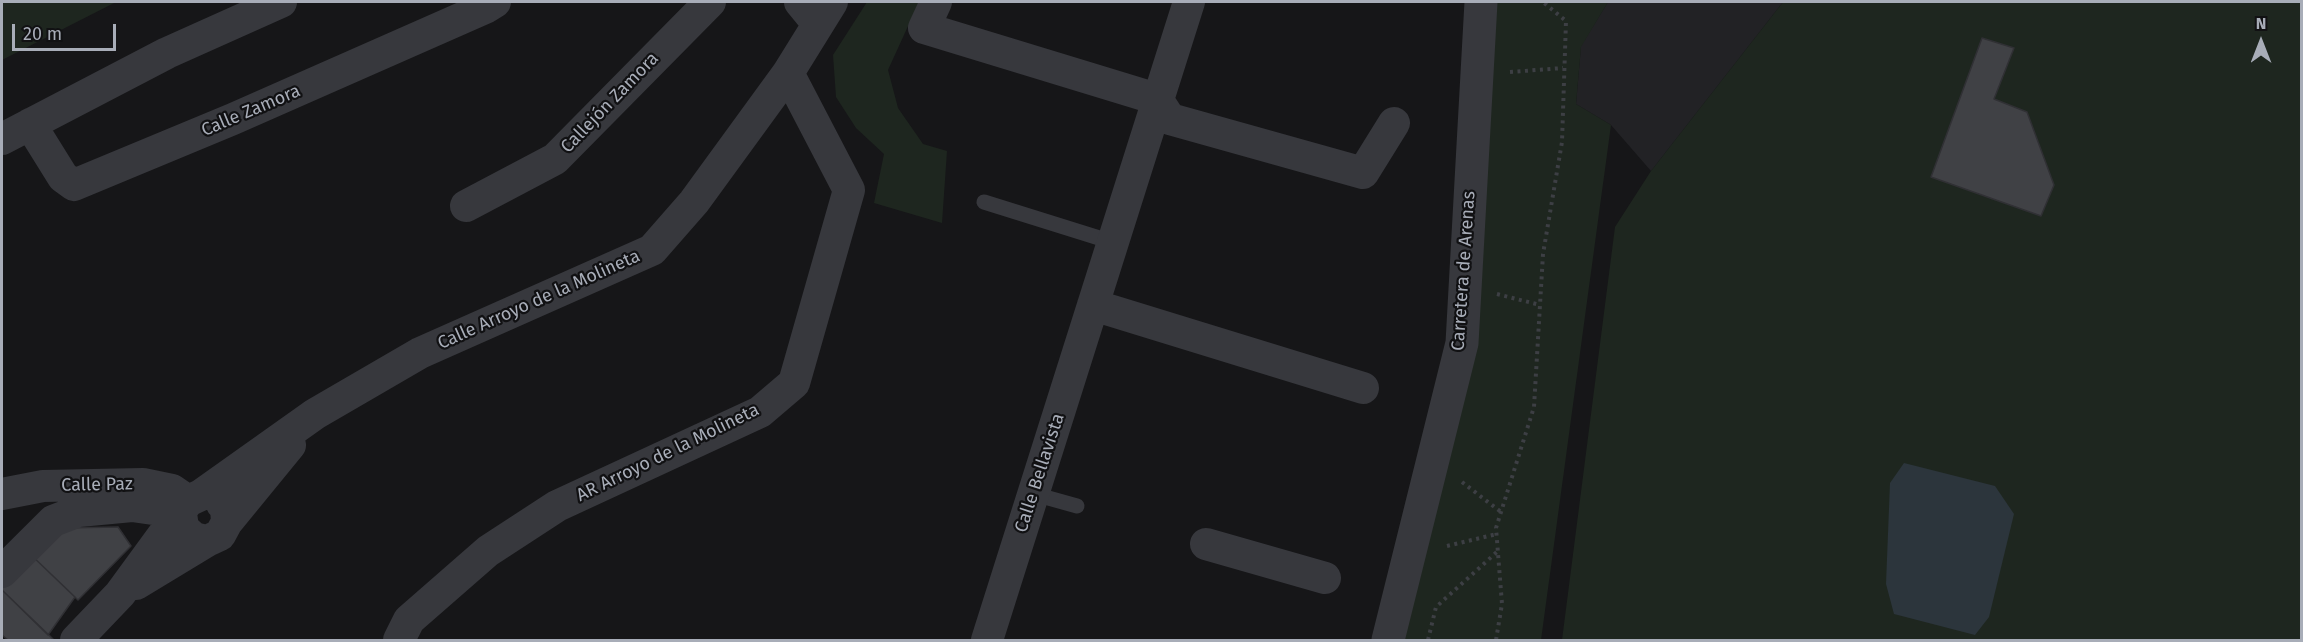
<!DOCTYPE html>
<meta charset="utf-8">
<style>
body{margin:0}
#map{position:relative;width:2303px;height:642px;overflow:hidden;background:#161618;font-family:"Fira Sans",sans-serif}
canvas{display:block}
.frame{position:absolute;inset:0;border:3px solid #a8adb8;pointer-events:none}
.north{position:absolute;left:2231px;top:12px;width:60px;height:60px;-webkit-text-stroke:4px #111113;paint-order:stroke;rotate:0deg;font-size:16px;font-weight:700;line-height:24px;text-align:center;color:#a8adb8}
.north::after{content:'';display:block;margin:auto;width:21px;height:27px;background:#a8adb8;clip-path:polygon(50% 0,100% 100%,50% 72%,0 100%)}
.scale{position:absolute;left:12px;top:24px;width:104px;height:27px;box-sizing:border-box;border:3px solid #a8adb8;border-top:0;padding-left:8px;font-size:18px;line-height:21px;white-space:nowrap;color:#a8adb8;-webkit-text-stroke:4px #111113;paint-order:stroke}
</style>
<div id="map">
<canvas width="2303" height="642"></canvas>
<div class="frame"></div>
<div class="north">N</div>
<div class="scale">20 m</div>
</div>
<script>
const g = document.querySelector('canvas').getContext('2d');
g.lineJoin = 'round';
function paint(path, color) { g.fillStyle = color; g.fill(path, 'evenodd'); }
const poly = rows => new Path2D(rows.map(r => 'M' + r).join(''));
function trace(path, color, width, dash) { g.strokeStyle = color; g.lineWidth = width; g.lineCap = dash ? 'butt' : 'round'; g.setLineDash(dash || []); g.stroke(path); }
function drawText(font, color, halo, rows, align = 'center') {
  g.font = font + ' "Fira Sans",sans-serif'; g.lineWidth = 4.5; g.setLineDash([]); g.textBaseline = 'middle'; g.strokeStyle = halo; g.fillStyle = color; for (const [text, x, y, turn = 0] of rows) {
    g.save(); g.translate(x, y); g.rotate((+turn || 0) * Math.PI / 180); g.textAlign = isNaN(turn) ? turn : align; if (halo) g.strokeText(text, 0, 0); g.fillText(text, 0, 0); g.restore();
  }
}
paint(poly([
 [1608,2,1783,2,1651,171,1611,125,1576,104,1581,46]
]), '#222225');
paint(poly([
 [2,2,116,2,2,60],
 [867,2,919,2,888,70,898,108,923,144,947,151,942,223,874,203,884,154,856,128,836,97,833,55],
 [1481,2,1608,2,1581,47,1576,104,1611,125,1541,640,1388,640,1462,343],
 [1783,2,2301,2,2301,640,1562,640,1615,227,1651,171]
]), '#1e261f');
paint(poly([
 [1904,463,1995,486,2014,514,1989,617,1975,635,1894,614,1886,584,1890,483]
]), '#2c353c');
const building = poly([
 [1982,38,2014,48,1994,99,2027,112,2054,185,2041,216,1931,177,1982,38],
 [118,527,131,546,78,600,29,553,61,528,118,527],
 [29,553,75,597,48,635,2,590,2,586,29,553],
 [2,590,53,639,52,640,8,640,2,635,2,590]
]);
paint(building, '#404145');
trace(building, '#303034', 1.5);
trace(poly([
 [1510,72,1563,68],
 [1497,294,1540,305],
 [1462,482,1501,512],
 [1447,546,1497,534],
 [1428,640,1436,607,1498,551],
 [1496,640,1502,604,1496,528,1534,407,1543,254,1562,142,1566,21,1543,2]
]), '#3d3f44', 4, [3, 4.5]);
trace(poly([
 [984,202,1112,242],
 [1034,494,1077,506]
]), '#37383d', 15);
trace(poly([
 [800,2,818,24],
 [936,2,924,28,1157,99,1170,119,1363,173,1394,123],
 [30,124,63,177,74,185,233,119,487,7,495,2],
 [2,139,167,53,281,2],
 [466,206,555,159,710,2],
 [1093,305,1363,388],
 [2,494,43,486,143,484,172,490,188,501],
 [181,513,183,528,194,538,207,541,220,535,227,522,226,508,222,504],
 [227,522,290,445],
 [1206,544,1325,578],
 [2,572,53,521,79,511,132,506,181,513],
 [136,584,207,541],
 [76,640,120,594,188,501,201,495,315,414,420,353,652,250,694,202,788,73,832,2],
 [399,640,409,620,488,551,557,506,760,412,794,383,849,190,788,73],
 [987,640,1189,2]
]), '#37383d', 32);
trace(poly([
 [1388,640,1462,343,1481,2]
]), '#37383d', 33);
drawText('18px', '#a8adb8', '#111113', [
 ["Callejón Zamora",610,103,-46],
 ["Calle Zamora",251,111,-23],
 ["Carretera de Arenas",1464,271,-86],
 ["Calle Arroyo de la Molineta",539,300,-24],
 ["AR Arroyo de la Molineta",668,453,-26],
 ["Calle Bellavista",1040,473,-72],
 ["Calle Paz",97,485,-1]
]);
</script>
